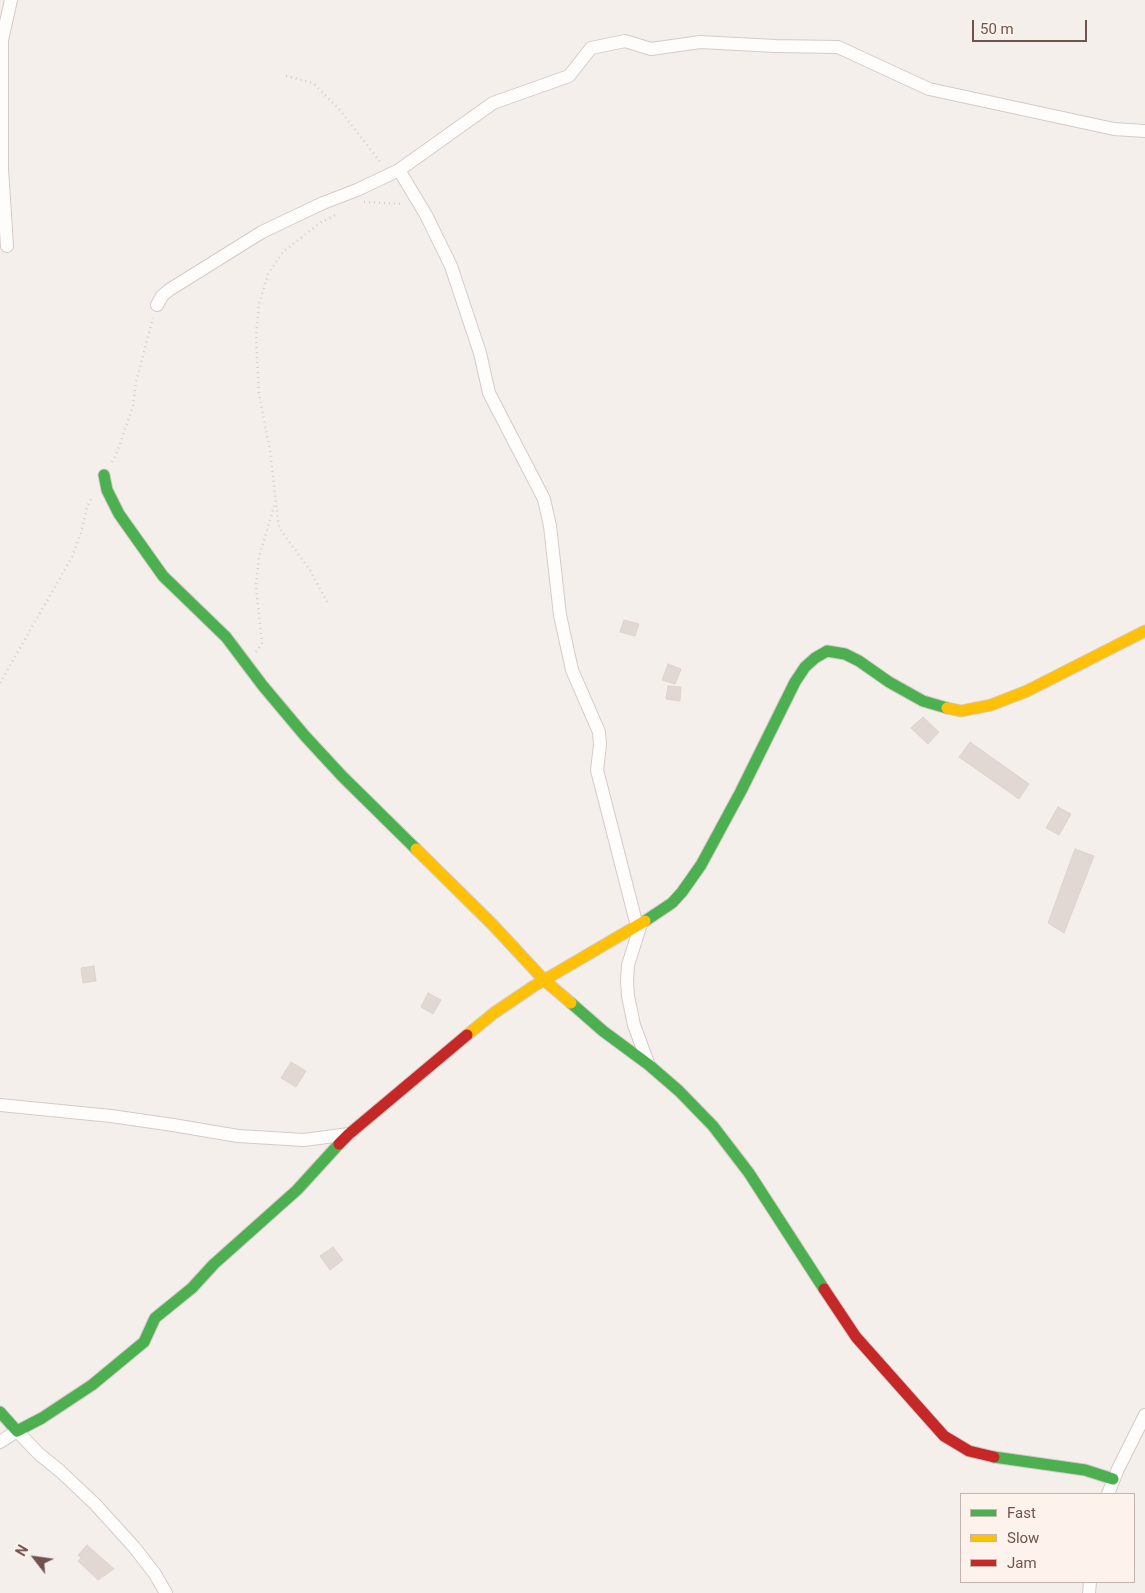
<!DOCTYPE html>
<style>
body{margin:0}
#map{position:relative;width:1145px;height:1593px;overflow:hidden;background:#f5efeb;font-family:Roboto,sans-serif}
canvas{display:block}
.legend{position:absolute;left:960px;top:1493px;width:175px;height:90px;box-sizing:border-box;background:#fdf3ec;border:1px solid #c5b3ad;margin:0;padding:6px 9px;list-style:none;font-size:15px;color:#70534e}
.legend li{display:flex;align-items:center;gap:10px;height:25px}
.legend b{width:25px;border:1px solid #c5b3ad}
.north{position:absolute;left:10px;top:1533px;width:50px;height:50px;-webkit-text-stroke:4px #fdf3ec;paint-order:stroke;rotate:300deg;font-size:14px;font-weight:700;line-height:20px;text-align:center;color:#70534e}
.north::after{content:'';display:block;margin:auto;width:18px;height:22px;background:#70534e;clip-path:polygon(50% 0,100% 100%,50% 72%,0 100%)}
.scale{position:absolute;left:972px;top:20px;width:115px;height:22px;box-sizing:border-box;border:2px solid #70534e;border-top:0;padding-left:6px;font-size:15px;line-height:18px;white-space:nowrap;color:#70534e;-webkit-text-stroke:4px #fdf3ec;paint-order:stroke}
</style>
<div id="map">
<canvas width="1145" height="1593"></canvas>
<ul class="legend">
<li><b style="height:6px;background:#4caf50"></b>Fast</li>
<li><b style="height:6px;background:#ffc107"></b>Slow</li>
<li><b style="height:6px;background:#c62828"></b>Jam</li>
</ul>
<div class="north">N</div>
<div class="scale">50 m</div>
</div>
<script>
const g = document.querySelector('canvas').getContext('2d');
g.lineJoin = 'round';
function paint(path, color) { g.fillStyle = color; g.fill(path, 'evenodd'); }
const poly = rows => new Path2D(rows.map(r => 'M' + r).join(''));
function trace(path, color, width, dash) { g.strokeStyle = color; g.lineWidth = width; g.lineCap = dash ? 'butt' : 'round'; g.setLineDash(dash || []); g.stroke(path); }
const building = poly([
 [624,620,639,624,635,636,620,632,624,620],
 [668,664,681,669,675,684,662,680,668,664],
 [668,686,681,687,680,701,666,699,668,686],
 [923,717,939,732,928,744,911,728,923,717],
 [970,742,1029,784,1019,799,959,757,970,742],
 [1058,807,1071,814,1059,835,1046,828,1058,807],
 [1075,849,1094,856,1064,933,1048,923,1075,849],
 [94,966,96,981,83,983,81,968,94,966],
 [428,993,441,1000,433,1014,421,1007,428,993],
 [291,1062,306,1071,296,1087,281,1078,291,1062],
 [333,1247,343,1260,330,1270,320,1256,333,1247],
 [87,1545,114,1569,98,1580,78,1561,81,1558,78,1555,87,1545]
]);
paint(building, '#e1d7d3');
trace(building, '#ddd2ce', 1);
const street = poly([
 [399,170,493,103,569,76,591,48,625,41,651,49,700,42,775,46,838,47,929,89,1114,129,1145,131],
 [7,246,2,169,2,40,11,0],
 [157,305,162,296,169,290,262,232,323,203,357,190,399,170,426,215,451,266,480,353,489,393,544,499,550,526,560,615,572,670,599,732,600,745,597,770,637,926],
 [641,924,628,965,627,981,628,996,634,1025,648,1063],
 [0,1105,111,1116,173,1125,238,1136,304,1140,349,1134],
 [0,1442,17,1431,39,1454,60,1471,95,1504,134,1547,155,1574,166,1593],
 [1108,1494,1118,1469,1145,1415],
 [1089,1593,1090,1582]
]);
const fast = poly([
 [104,475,107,490,119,514,163,576,226,637,263,686,305,736,342,776,416,849],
 [645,921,672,903,682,892,701,865,741,791,795,682,805,667,815,658,827,651,845,654,859,661,889,682,923,701,947,708],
 [571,1003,603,1031,649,1065,679,1091,713,1126,749,1173,824,1289],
 [0,1412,17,1431,42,1418,92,1385,144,1342,155,1318,192,1288,214,1264,297,1190,339,1144],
 [994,1457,1085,1470,1113,1479]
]);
const slow = poly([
 [947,708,961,711,991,705,1027,691,1145,631],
 [416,849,492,924,544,980,571,1003],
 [467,1035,494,1013,534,986,645,921]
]);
const jam = poly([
 [339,1144,349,1134,467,1035],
 [824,1289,856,1337,944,1436,969,1451,994,1457]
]);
trace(street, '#d4cbc8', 14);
trace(fast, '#d4cbc8', 13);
trace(slow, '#d4cbc8', 13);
trace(jam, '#d4cbc8', 13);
trace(poly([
 [286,76,313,83,339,109,381,163],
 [364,202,404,204],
 [112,462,116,455,133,406,136,382,153,318],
 [327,602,310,570,279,528,270,451,259,394,256,337,259,304,268,274,283,252,320,223,337,214],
 [256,652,262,643,256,587,259,557,276,500],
 [0,683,72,557,81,533,87,507,92,497]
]), '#d6cdcb', 2.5, [1, 4]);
trace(street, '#fefdfc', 12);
trace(fast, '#4caf50', 11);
trace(slow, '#ffc107', 11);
trace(jam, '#c62828', 11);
</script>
